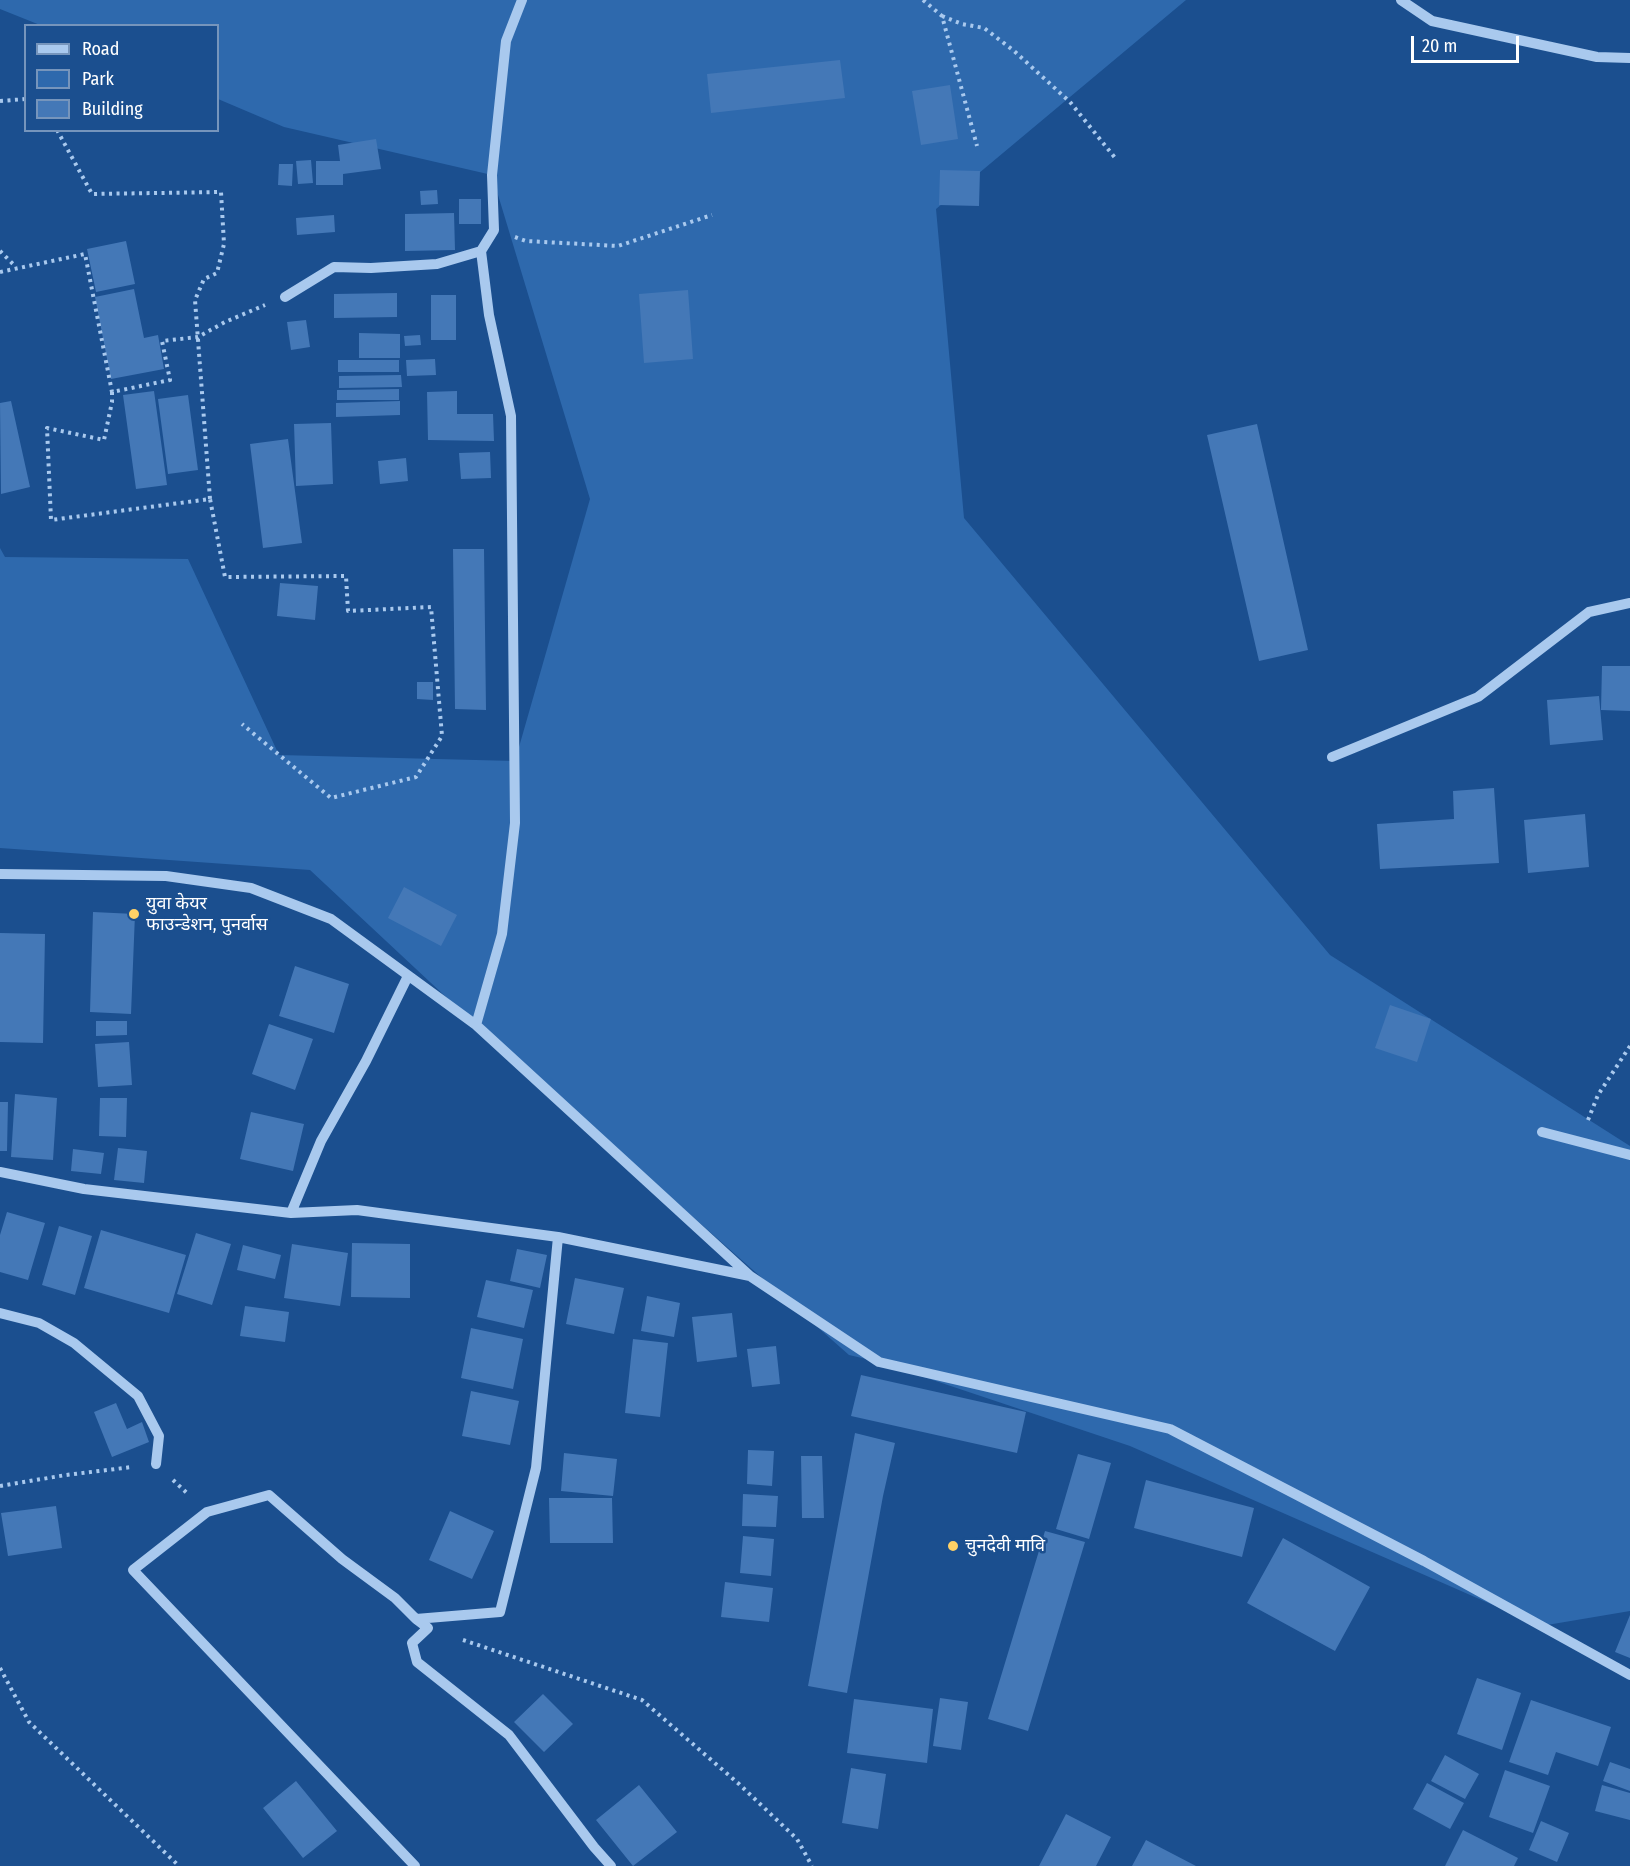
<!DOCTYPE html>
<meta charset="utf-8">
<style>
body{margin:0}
#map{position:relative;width:1630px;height:1866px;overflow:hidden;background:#1b4f8f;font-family:"Fira Sans Condensed",sans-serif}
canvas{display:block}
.legend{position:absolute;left:24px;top:24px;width:195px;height:108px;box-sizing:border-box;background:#1b4f8f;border:2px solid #7695bc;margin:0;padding:8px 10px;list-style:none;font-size:18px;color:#fff}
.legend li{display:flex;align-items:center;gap:12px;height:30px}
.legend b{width:30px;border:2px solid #7695bc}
.scale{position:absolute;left:1411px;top:36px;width:108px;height:27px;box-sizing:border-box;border:3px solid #fff;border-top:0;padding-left:8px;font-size:18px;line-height:21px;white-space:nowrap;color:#fff;-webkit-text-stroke:4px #1b4f8f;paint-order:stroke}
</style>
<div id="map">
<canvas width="1630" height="1866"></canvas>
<ul class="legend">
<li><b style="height:8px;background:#a9c9ee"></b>Road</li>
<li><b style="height:16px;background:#2e69ad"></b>Park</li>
<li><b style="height:16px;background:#4478b7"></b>Building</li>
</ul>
<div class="scale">20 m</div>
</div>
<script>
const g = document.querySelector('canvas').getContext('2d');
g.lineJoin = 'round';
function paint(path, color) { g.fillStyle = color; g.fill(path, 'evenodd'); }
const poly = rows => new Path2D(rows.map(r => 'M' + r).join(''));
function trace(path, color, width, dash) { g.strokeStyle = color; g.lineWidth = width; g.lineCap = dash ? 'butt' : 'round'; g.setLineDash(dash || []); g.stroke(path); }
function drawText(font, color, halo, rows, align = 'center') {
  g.font = font + ' "Fira Sans Condensed","Noto Sans Devanagari",sans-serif'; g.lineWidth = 5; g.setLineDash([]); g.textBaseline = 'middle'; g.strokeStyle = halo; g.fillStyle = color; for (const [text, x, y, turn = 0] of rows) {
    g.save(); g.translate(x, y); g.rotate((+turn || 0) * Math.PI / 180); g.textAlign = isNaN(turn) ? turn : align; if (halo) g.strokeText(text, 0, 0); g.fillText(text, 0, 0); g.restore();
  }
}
paint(poly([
 [0,0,1186,0,936,209,964,518,1330,955,1630,1146,1630,1611,1541,1626,1130,1446,879,1362,849,1355,476,1025,310,870,0,848,0,548,5,557,188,559,279,755,515,761,590,499,492,175,284,127,218,99,218,26,40,25,0,9]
]), '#2e69ad');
paint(poly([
 [840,60,845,98,711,113,707,74],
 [950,85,958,139,921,145,912,91],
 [376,139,381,169,343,174,343,185,316,185,316,161,340,161,338,145],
 [311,160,313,183,298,184,296,161],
 [279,164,293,164,292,186,278,185],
 [940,170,980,171,979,206,939,205],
 [437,190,438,204,421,205,420,191],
 [459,199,481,199,481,224,459,224],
 [454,213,455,250,405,251,405,214],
 [334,215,335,232,297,235,296,218],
 [126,241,135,284,96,292,87,249],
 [134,289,144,338,158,335,164,369,111,379,95,297],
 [688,290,693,359,644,363,639,294],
 [397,293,397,317,334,318,334,294],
 [431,295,456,295,456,340,431,340],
 [306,320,310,347,291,350,287,322],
 [359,333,400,334,400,358,359,358],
 [420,335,421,345,405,346,404,336],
 [435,359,436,375,407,376,406,360],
 [338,360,399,360,399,372,338,372],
 [401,375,402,387,339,388,339,376],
 [399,389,399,400,337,400,337,390],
 [154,391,167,485,136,489,123,395],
 [457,391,457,414,493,414,494,441,428,440,427,392],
 [188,395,198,470,168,474,158,399],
 [11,401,30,487,1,494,0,403],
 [400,401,400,415,336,417,336,403],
 [331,423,333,484,296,486,294,424],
 [1257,424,1308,650,1259,661,1207,435],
 [288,439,302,543,263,548,250,444],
 [490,452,491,478,461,479,459,453],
 [406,458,408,481,380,484,378,461],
 [453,549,484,549,486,710,455,709],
 [280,583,318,586,315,620,277,616],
 [1602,666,1630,666,1630,711,1601,710],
 [417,682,433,682,433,700,417,699],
 [1599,696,1603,740,1550,745,1547,700],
 [1494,788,1499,863,1380,869,1377,824,1454,819,1453,791],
 [1585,814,1589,867,1528,873,1524,820],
 [404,887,457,915,441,946,388,918],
 [93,912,135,914,131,1014,90,1012],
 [0,933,45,934,43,1043,0,1042],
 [295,966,349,984,334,1033,279,1016],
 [1390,1005,1431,1019,1417,1062,1375,1048],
 [96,1021,127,1021,127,1035,96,1036],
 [269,1024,313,1039,295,1090,252,1074],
 [129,1042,132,1085,98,1087,95,1044],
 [15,1094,57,1098,53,1160,11,1157],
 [100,1098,127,1098,126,1137,99,1136],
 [0,1102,8,1102,7,1151,0,1151],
 [251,1112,304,1124,293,1171,240,1159],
 [118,1148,147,1151,144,1183,114,1180],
 [73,1149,104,1153,101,1174,71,1171],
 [7,1212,45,1223,28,1280,0,1272,0,1235],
 [59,1226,92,1236,75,1295,42,1285],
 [101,1230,186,1255,169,1313,84,1288],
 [196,1233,231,1244,212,1305,177,1294],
 [352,1243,410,1244,410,1298,351,1297],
 [292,1244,348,1253,340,1306,284,1298],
 [243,1245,281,1255,275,1279,237,1270],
 [517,1249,547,1255,540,1288,510,1281],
 [575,1278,624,1288,614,1334,566,1324],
 [486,1280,533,1290,524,1328,477,1317],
 [647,1296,680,1303,674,1337,641,1331],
 [245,1306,289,1312,285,1342,240,1336],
 [732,1313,737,1357,697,1362,692,1317],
 [471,1328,523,1339,513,1389,461,1378],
 [633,1339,668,1343,660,1417,625,1413],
 [776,1346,780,1384,752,1387,747,1349],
 [861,1375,1026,1412,1017,1453,851,1416],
 [471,1391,519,1401,510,1445,462,1436],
 [116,1403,127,1429,142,1422,149,1442,112,1457,94,1412],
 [855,1433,895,1443,883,1496,847,1693,808,1686],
 [748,1450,774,1451,772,1486,747,1484],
 [564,1453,617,1459,613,1496,561,1491],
 [1078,1454,1111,1463,1089,1539,1056,1529],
 [801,1456,822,1456,824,1518,802,1518],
 [1146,1480,1254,1508,1242,1557,1134,1528],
 [743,1494,778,1496,776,1527,742,1526],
 [549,1498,612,1498,613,1543,550,1543],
 [56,1506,62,1548,8,1556,1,1513],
 [450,1511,494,1531,472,1579,429,1560],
 [1045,1531,1085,1542,1028,1731,988,1719],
 [743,1536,774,1539,771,1576,740,1573],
 [1283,1538,1370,1587,1335,1651,1247,1603],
 [725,1582,773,1588,769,1622,721,1617],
 [1630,1615,1630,1658,1615,1652],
 [1477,1678,1521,1693,1502,1750,1457,1734],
 [543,1694,573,1724,544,1752,514,1722],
 [940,1698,968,1702,961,1750,933,1746],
 [854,1699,933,1709,927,1763,847,1753],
 [1531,1700,1611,1727,1598,1766,1556,1752,1548,1775,1509,1762],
 [1445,1755,1479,1774,1465,1799,1431,1781],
 [1610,1762,1630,1769,1630,1791,1603,1781],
 [851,1768,886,1774,878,1829,842,1823],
 [1505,1770,1550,1786,1533,1833,1489,1817],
 [296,1781,337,1831,303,1858,263,1808],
 [1427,1783,1464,1803,1450,1829,1413,1809],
 [639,1785,677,1832,633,1866,596,1820],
 [1602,1785,1630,1793,1630,1820,1595,1811],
 [1066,1814,1111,1837,1096,1866,1039,1866],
 [1541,1821,1569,1833,1557,1862,1529,1850],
 [1463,1830,1518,1858,1514,1866,1445,1866],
 [1146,1840,1196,1866,1132,1866]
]), '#4478b7');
trace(poly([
 [923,0,942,16,977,146],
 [942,16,962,24,984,28,1013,50,1070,102,1116,159],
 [0,101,26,99],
 [57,130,92,194,221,192,224,244,217,273,204,279,195,300,210,499],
 [515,237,526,241,618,246,712,215],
 [0,251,16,267],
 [0,272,85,254,112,392,170,380,162,341,198,337,225,322,265,305],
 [112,392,112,402,104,440,47,428,51,520,210,499,225,577,346,576,348,611,431,607,442,736,416,777,331,798,242,724],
 [1588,1120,1598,1095,1630,1046],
 [173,1480,189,1495],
 [0,1486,66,1475,132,1467],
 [463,1640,642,1700,739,1784,797,1839,812,1866],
 [0,1668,29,1722,179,1866]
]), '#a9c9ee', 4, [3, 4.5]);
trace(poly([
 [1401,0,1432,21,1597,57,1630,58],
 [481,251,494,230,492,175,506,41,522,0],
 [285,297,334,267,371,268,437,264,481,251,489,315,511,416,515,823,502,934,476,1025],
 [1332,757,1478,697,1589,612,1630,603],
 [0,874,166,876,251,888,331,919,476,1025,750,1276,879,1362,1170,1429,1424,1561,1630,1675],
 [1542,1132,1630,1155],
 [0,1172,84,1189,291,1213,357,1210,558,1237,750,1276],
 [291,1213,321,1141,366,1061,408,976],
 [0,1313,39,1323,74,1343,138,1396,159,1436,156,1464],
 [416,1619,428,1628,412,1643,417,1662,509,1735,594,1847,611,1866],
 [415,1866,133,1570,207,1512,269,1495,342,1559,395,1598,416,1619,500,1612,536,1468,558,1237]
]), '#a9c9ee', 10);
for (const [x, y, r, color] of [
 [134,914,6,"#ffd166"],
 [953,1546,6,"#ffd166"]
]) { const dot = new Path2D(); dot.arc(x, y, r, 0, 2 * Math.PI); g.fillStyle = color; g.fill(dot); trace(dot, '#1b4f8f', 2); }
drawText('18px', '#fff', '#1b4f8f', [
 ["युवा केयर",146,904],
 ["फाउन्डेशन, पुनर्वास",146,925],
 ["चुनदेवी मावि",965,1546]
], 'left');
</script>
